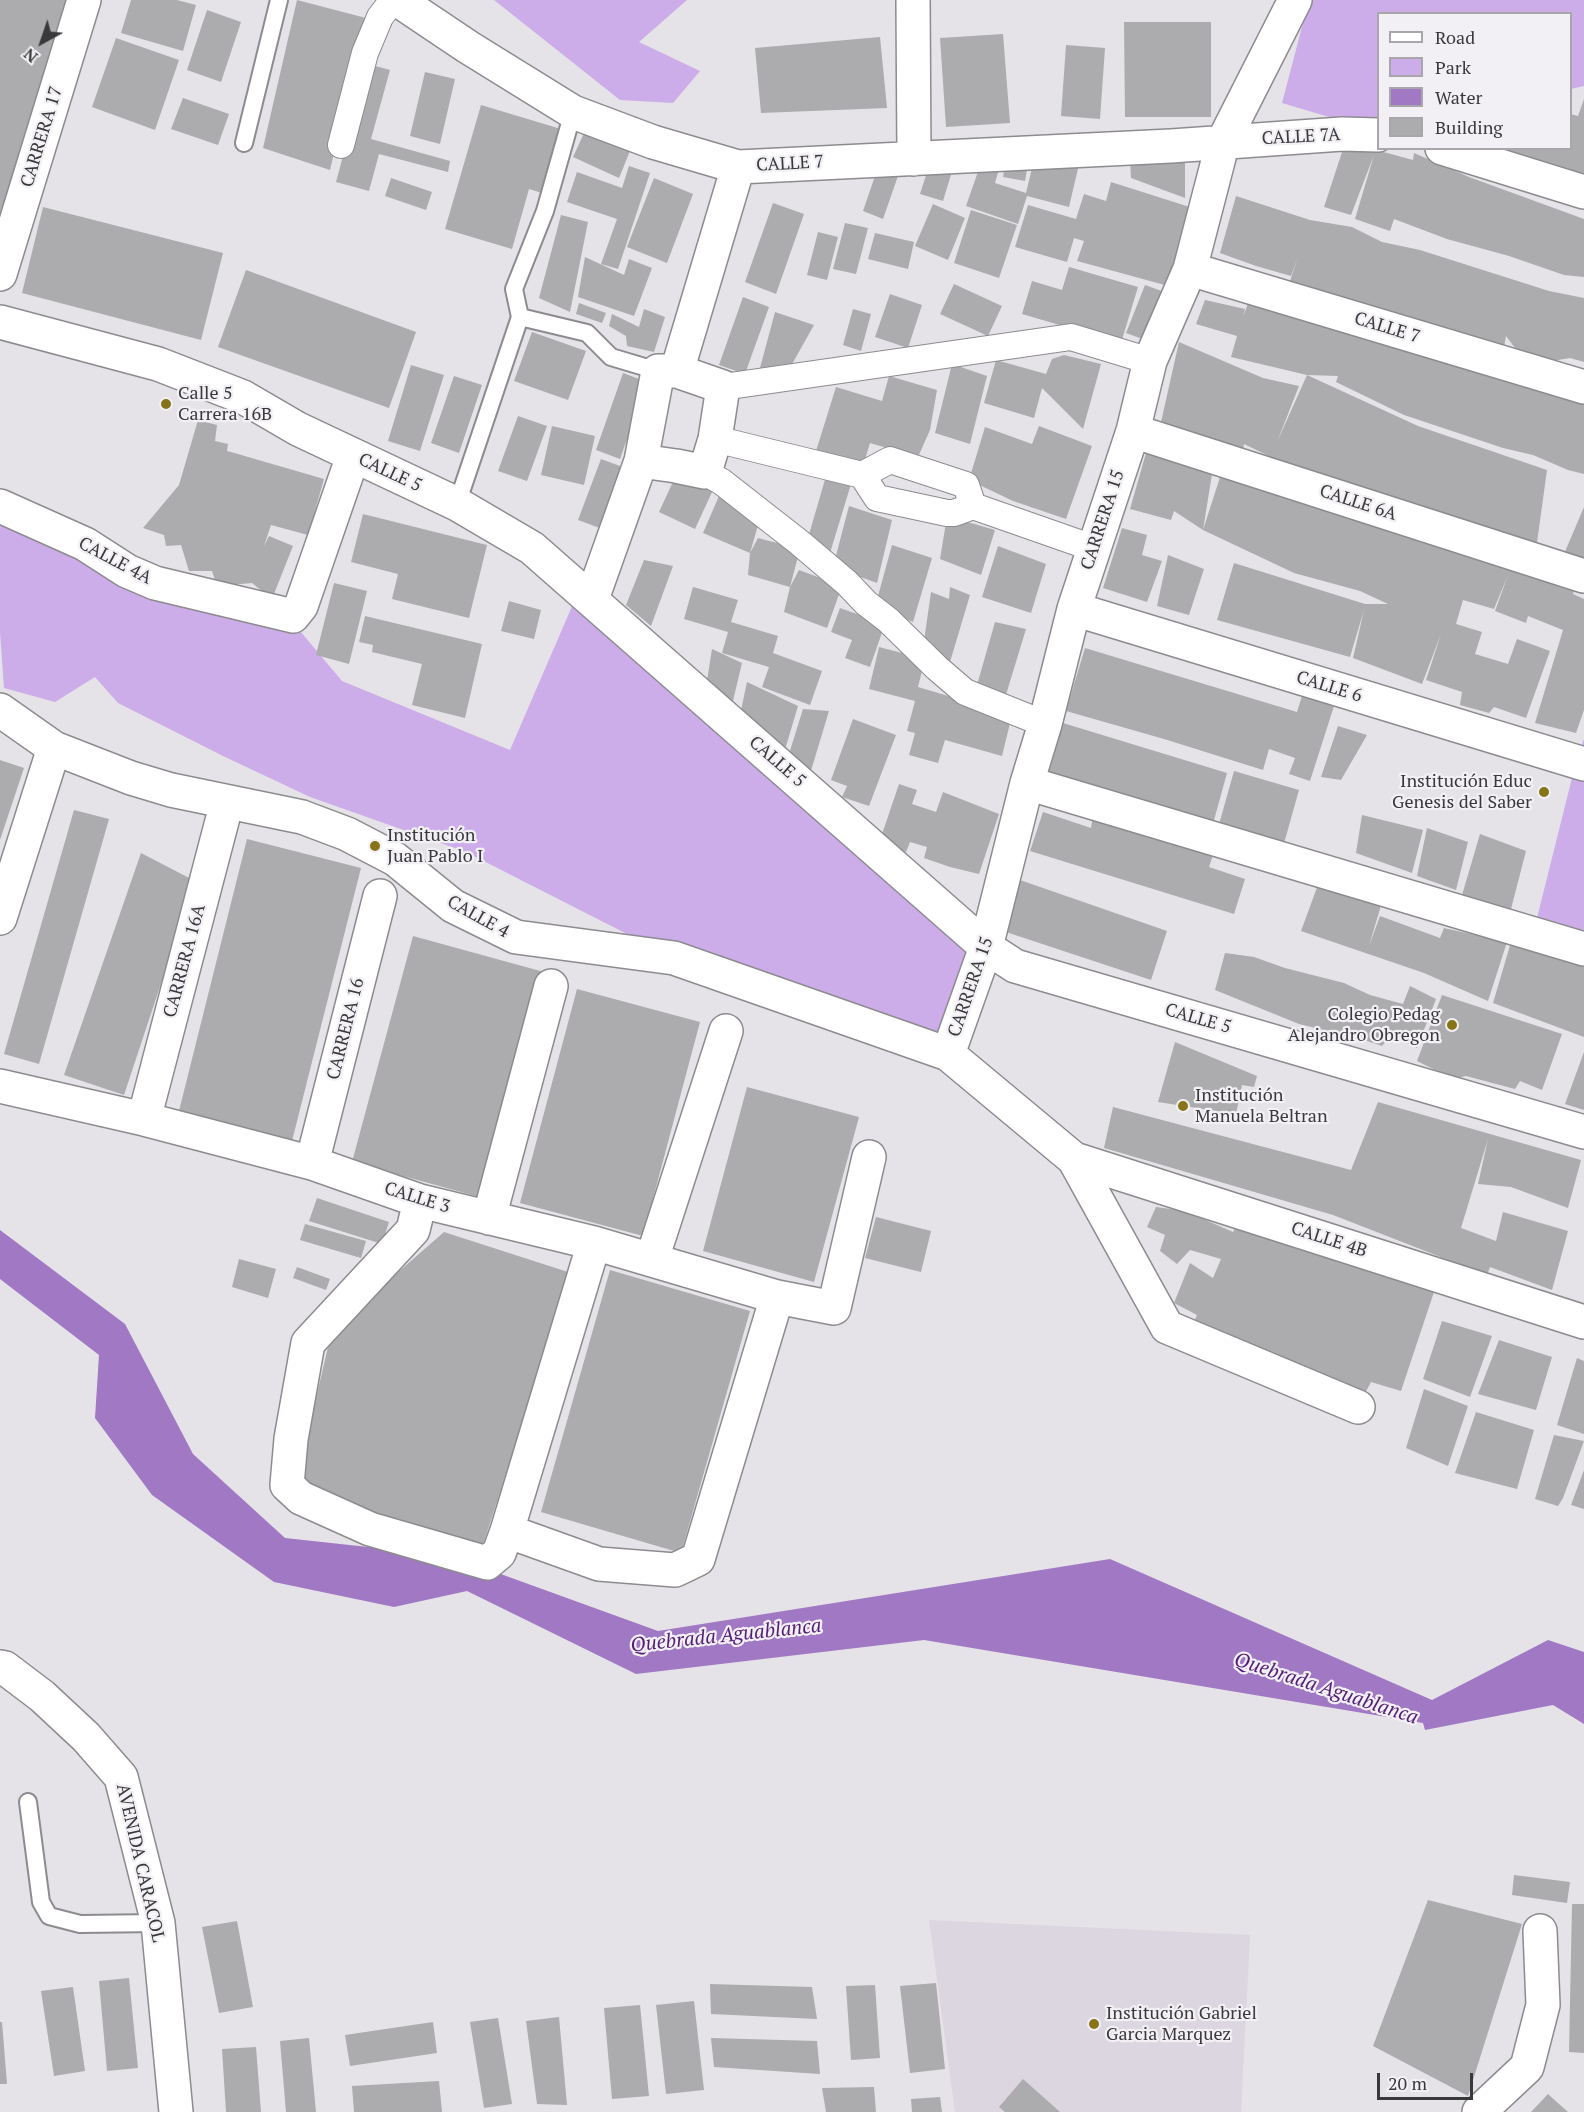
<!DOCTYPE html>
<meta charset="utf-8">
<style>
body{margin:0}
#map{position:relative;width:1584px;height:2112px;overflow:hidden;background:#e5e3e7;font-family:"PT Serif",serif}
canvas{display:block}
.legend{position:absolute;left:1377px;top:12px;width:195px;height:138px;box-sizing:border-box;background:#f2f0f4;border:2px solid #a8a6aa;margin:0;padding:8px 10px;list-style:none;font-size:18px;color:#39383a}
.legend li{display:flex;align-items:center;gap:12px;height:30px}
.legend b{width:30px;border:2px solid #a8a6aa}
.north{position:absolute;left:12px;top:12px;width:60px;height:60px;-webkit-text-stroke:4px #f2f0f4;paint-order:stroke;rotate:220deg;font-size:16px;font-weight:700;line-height:24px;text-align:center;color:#39383a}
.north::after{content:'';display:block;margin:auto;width:21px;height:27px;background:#39383a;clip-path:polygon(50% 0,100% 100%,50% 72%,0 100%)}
.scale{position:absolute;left:1377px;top:2073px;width:96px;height:27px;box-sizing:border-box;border:3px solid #39383a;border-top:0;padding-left:8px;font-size:18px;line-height:21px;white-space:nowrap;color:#39383a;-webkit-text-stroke:4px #f2f0f4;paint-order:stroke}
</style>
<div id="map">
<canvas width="1584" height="2112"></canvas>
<ul class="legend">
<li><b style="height:8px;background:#fff"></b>Road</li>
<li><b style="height:16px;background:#ccade9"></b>Park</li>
<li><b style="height:16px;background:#a178c4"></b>Water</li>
<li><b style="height:16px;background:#acabae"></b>Building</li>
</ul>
<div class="north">N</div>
<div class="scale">20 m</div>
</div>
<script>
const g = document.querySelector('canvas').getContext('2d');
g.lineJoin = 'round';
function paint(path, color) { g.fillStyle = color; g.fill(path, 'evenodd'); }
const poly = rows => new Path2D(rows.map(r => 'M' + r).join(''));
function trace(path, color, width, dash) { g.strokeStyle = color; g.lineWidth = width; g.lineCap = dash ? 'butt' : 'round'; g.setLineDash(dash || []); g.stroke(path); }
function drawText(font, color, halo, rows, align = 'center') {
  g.font = font + ' "PT Serif",serif'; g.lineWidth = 4.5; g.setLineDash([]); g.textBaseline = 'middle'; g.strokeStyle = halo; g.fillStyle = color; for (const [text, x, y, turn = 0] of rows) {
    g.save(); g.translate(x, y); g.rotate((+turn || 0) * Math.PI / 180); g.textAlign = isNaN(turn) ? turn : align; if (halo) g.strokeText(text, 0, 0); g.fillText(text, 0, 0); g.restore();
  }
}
paint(poly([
 [929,1920,1250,1935,1241,2112,955,2112]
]), '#dbd6e0');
paint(poly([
 [494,0,687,0,639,42,700,71,673,103,620,100],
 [1309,0,1584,0,1584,86,1571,89,1570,14,1378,14,1378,127,1356,125,1282,103],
 [0,509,295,625,342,681,510,750,573,604,976,947,947,1052,674,958,466,852,310,797,223,756,118,703,95,677,55,702,4,688,0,632],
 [1584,739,1584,949,1533,934,1576,762]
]), '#ccade9');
paint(poly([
 [0,1230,125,1324,193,1454,285,1538,451,1556,658,1631,1110,1559,1432,1700,1548,1640,1584,1652,1584,1724,1553,1705,1425,1730,1423,1723,924,1640,636,1674,467,1591,394,1607,274,1582,152,1495,95,1418,99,1355,0,1279]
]), '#a178c4');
paint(poly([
 [0,0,73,0,0,219],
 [131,0,177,0,196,5,183,51,121,33],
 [297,0,366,18,330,170,263,148],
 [207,10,241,22,221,82,187,70],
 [1124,22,1211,22,1211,117,1125,117],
 [1003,34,1010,123,946,127,940,38],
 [880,37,887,108,761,113,755,48],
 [116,38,179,60,155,130,92,107],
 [1066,45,1105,48,1100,119,1061,116],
 [368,64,390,70,371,139,450,161,448,172,379,154,369,191,336,182],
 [425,72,455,79,440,144,410,136],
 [183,98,229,114,218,145,171,129],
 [1584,99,1584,174,1495,149,1570,148,1570,114,1578,116],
 [481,105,561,129,542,193,529,189,512,249,445,229],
 [585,131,630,151,619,178,573,157],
 [1344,146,1376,150,1413,160,1414,153,1469,177,1584,219,1584,277,1564,275,1509,256,1447,239,1394,219,1390,231,1355,219,1374,155,1351,215,1324,207],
 [1006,159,1028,164,1025,181,1003,177],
 [1130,159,1185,159,1185,198,1131,178],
 [1080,160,1069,207,1027,196,1018,224,966,206,981,163,999,169,995,183,1026,193,1033,164],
 [629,166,650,173,618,269,601,264,617,219,567,202,577,172,622,188],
 [953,168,943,201,920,194,927,172],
 [899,173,883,219,863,211,875,176],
 [391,178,432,192,426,210,385,196],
 [654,178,693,194,667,263,627,247],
 [1111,182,1196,209,1172,287,1077,261,1084,241,1074,238,1067,262,1015,247,1028,205,1076,219,1084,194,1106,201],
 [1236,196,1310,220,1352,227,1382,242,1420,250,1549,291,1584,298,1584,362,1570,358,1528,365,1506,336,1503,353,1286,293,1298,257,1291,276,1256,266,1220,253],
 [773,203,804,214,776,294,745,282],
 [933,204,965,218,948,260,915,246],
 [43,207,223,253,201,340,22,293],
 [971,210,1017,225,999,278,954,263],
 [561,215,588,222,570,312,539,298],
 [845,223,868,228,856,274,833,269],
 [818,232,838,237,827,280,807,275],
 [875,233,914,242,908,269,868,259],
 [585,257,624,275,629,259,652,268,634,316,578,297],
 [1069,267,1138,287,1121,343,1022,314,1032,281,1062,290],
 [246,270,416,332,389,408,218,347],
 [954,284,1002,306,988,336,940,314],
 [1145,285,1170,294,1151,342,1126,333],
 [890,294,922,305,908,348,875,337],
 [743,297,769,307,745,374,719,365],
 [1250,298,1462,362,1527,388,1557,393,1584,402,1584,474,1568,470,1533,455,1503,448,1404,415,1336,382,1338,376,1307,375,1418,426,1547,470,1536,550,1267,465,1271,457,1244,444,1241,463,1159,431,1179,342,1263,378,1299,386,1277,442,1307,375,1231,357,1237,336,1196,324,1205,300,1245,309,1243,317],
 [579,303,606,313,602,323,576,314],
 [644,309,665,317,654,352,627,346,626,336,609,326,612,314,639,327],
 [853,309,871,314,861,351,843,345],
 [775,312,814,325,791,366,760,368],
 [532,332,586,351,568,400,514,381],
 [1064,355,1101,364,1083,429,1042,388,1034,418,984,403,996,360,1046,374,1052,359],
 [952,364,987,376,970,444,935,433],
 [411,365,444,375,420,451,388,441],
 [623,373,647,382,620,459,596,450],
 [454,376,482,385,459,453,431,443],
 [889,376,937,390,930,430,918,457,870,443,863,466,816,451,836,387,882,401],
 [518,416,547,426,527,481,498,471],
 [198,420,217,425,215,441,228,444,227,451,231,452,324,479,308,535,271,525,264,546,269,536,293,546,272,599,252,583,217,586,212,571,189,571,181,545,166,546,164,535,143,528,179,485],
 [552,426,595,436,584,485,541,475],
 [1039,426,1092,446,1066,519,1013,501,969,480,985,427,1032,444],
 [1148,446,1213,468,1203,530,1221,474,1576,584,1573,594,1584,599,1584,710,1576,733,1535,723,1563,630,1528,616,1526,623,1495,611,1508,575,1494,609,1463,600,1456,624,1482,632,1475,654,1508,664,1517,639,1550,651,1526,718,1494,707,1489,713,1460,705,1462,692,1426,680,1441,634,1422,684,1353,658,1364,610,1350,657,1217,620,1234,563,1365,604,1388,604,1360,591,1294,573,1203,530,1174,511,1171,520,1130,509],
 [601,459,628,469,605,530,578,520],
 [677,473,713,490,695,529,659,512],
 [826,476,851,484,830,553,806,545],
 [722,489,761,515,750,553,703,533],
 [849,506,892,520,877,583,833,567],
 [1584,507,1584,561,1564,554],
 [363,514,487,545,469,618,392,599,398,574,351,562],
 [947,516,995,530,981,575,940,559],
 [1122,528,1147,535,1142,555,1162,561,1147,602,1103,588],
 [758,538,800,549,790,587,799,570,842,586,827,628,784,612,790,587,748,575,750,553],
 [892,545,932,558,913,622,875,607],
 [998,546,1046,564,1031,613,982,597],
 [1168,555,1204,569,1189,615,1157,606],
 [644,560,673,566,651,626,626,605],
 [334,583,367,591,349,664,316,655],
 [693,587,738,600,731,622,778,636,773,653,822,671,810,705,762,687,769,667,722,653,728,632,684,619],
 [950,587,970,595,950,662,923,648,931,592,949,599],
 [509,601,541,610,534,639,501,631],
 [840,608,885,624,870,667,845,658,852,640,831,632],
 [365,616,482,644,465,718,412,705,422,664,372,652,373,645,359,642],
 [995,622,1026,629,1005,698,975,692],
 [879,647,925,659,918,687,1012,715,1002,756,945,740,938,763,909,755,915,733,907,731,915,701,869,689],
 [1085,648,1297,712,1302,696,1334,706,1310,781,1289,774,1295,758,1269,749,1263,770,1164,739,1066,711],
 [712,649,742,663,731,709,706,687],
 [747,682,798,706,784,753,740,715],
 [803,709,829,711,810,774,788,757],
 [853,719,896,735,869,806,842,797,847,786,831,780],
 [1063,723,1227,773,1211,831,1047,779],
 [1338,726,1367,735,1341,780,1321,777],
 [0,760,24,768,0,840],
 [1234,771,1299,790,1283,847,1218,828],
 [899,784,917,790,912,804,936,812,943,792,999,814,979,874,950,867,924,858,927,847,910,842,906,852,879,843],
 [74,810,109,819,39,1064,4,1054],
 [1043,812,1091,828,1093,814,1214,852,1209,867,1245,879,1234,914,1030,851],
 [1362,815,1423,830,1412,873,1356,853],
 [1427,828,1468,842,1456,890,1417,876],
 [1480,834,1526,851,1511,909,1462,895],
 [247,839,361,868,292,1141,179,1111],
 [141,853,195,881,124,1095,64,1075],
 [1020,880,1167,931,1151,980,1003,931],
 [1319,882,1382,902,1369,946,1380,916,1440,938,1444,928,1507,942,1488,1001,1424,973,1301,931],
 [413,936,544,972,483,1198,352,1162],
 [1511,942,1584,964,1584,1037,1493,1003],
 [1225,953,1254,957,1285,968,1344,983,1370,995,1403,1004,1410,986,1436,999,1417,1048,1391,1035,1382,1046,1361,1039,1299,1024,1215,990],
 [577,989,700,1022,643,1236,520,1203],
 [1442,995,1562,1034,1542,1090,1520,1081,1515,1089,1466,1076,1453,1079,1417,1061],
 [1175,1042,1257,1076,1254,1087,1242,1085,1236,1114,1158,1102],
 [1584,1052,1584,1110,1565,1104],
 [747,1087,859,1117,814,1282,703,1251],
 [1378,1102,1581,1160,1568,1208,1511,1187,1478,1184,1488,1139,1461,1228,1496,1241,1503,1212,1568,1231,1552,1290,1490,1267,1484,1283,1448,1272,1451,1261,1333,1215,1104,1148,1113,1107,1351,1170],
 [317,1198,389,1222,382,1244,309,1221],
 [1156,1207,1185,1211,1233,1232,1236,1226,1434,1292,1401,1391,1371,1382,1361,1401,1193,1324,1197,1315,1174,1303,1190,1263,1213,1278,1221,1259,1190,1250,1177,1264,1160,1251,1165,1235,1147,1227],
 [876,1217,931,1231,921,1272,865,1258],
 [305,1224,366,1241,361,1258,300,1240],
 [444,1232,571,1273,480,1554,295,1488,332,1330],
 [239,1259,276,1269,268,1298,232,1287],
 [297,1267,330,1279,326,1290,293,1278],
 [610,1270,750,1311,681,1553,541,1512],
 [1442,1321,1492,1336,1470,1397,1423,1379],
 [1499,1340,1552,1357,1536,1410,1478,1394],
 [1577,1358,1584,1361,1584,1434,1557,1425],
 [1424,1389,1468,1406,1448,1466,1406,1448],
 [1476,1412,1534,1430,1517,1489,1455,1473],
 [1554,1435,1584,1441,1563,1498,1558,1506,1535,1499],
 [1584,1470,1584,1509,1571,1505],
 [1514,1875,1570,1882,1567,1903,1512,1895],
 [1428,1900,1522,1924,1468,2096,1373,2046],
 [1572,1904,1584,1904,1584,2053,1569,2052],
 [237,1921,253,2007,219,2013,202,1927],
 [129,1978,138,2068,107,2071,99,1981],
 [936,1983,945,2069,910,2073,900,1986],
 [710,1984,812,1987,817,2019,711,2014],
 [875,1985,880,2058,851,2060,846,1986],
 [73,1987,85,2071,54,2076,41,1991],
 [694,2001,704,2090,666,2094,656,2005],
 [640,2005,649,2096,612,2099,604,2008],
 [559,2017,567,2105,537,2104,526,2021],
 [498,2018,512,2104,484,2108,470,2022],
 [0,2022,2,2022,7,2084,0,2084],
 [433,2022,437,2053,350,2066,345,2035],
 [309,2038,316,2112,286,2112,280,2041],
 [711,2038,817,2041,820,2074,714,2067],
 [256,2047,261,2112,226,2112,222,2049],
 [1023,2079,1060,2112,1005,2112,999,2107],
 [439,2081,442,2112,354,2112,352,2086],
 [874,2087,876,2112,826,2112,822,2088],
 [1548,2094,1568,2112,1531,2112],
 [940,2097,942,2112,912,2112,911,2099]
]), '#acabae');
const service = poly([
 [573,112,545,211,514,289,520,317,587,333,611,357,658,371],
 [244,143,279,0],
 [457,504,520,317],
 [28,1802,41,1902,49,1916,80,1924,158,1923]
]);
const pedestrian = poly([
 [341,145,365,53,380,17,393,0],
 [723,387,1071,337,1150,361],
 [715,439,862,475,877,498,947,513,954,513,973,506,1093,548],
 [705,472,722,482,800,543,847,583,866,603,888,620,937,668,965,692,1045,724],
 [862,475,890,460,966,485,973,506]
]);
const minor = poly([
 [398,0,468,47,573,112,653,142,738,167,1171,146,1342,134,1378,135],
 [913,0,914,159],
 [1442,148,1584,192],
 [1190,269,1584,387],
 [0,274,84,0],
 [0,322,158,364,243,397,298,429,457,504,532,548,986,947,1015,966,1584,1132],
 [1133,431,1584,576],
 [641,461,676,466,705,472,715,439,723,387,677,371],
 [0,506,85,544,127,571,155,583,293,616,301,606,353,456],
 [592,599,641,461,658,371,677,371,738,167],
 [1074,609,1584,764],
 [0,710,54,748,131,778,171,790,302,817,347,834,395,859,453,906,516,937,674,958,948,1054,1074,1159,1167,1327,1358,1407],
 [1027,783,1584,949],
 [0,918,54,748],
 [948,1054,986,947,1027,783,1045,724,1074,609,1133,431,1150,361,1190,269,1223,142,1295,0],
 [0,1086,144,1119,312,1163,420,1201,594,1243,777,1297,834,1308,869,1157],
 [144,1119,227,802],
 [1074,1159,1584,1322],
 [312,1163,380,896],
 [420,1201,413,1230,308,1343,291,1439,287,1485,301,1498,370,1529,487,1563,499,1553,507,1531,594,1243],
 [489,1218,551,986],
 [652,1259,726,1031],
 [507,1531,599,1564,675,1570,698,1559,777,1297],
 [0,1667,5,1668,42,1696,86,1737,121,1777,158,1923,176,2112],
 [1479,2112,1527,2067,1543,2005,1540,1931]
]);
trace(service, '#8d8b8f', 20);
trace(pedestrian, '#8d8b8f', 28);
trace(minor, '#8d8b8f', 36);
trace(service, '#fff', 16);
trace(pedestrian, '#fff', 26);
trace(minor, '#fff', 33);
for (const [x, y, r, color] of [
 [166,404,6,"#867518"],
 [1544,792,6,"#867518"],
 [375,846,6,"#867518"],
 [1452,1025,6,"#867518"],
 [1183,1106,6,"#867518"],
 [1094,2024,6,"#867518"]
]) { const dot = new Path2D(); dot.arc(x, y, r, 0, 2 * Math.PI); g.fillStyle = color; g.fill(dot); trace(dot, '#f2f0f4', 2); }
drawText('18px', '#39383a', '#f2f0f4', [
 ["CARRERA 17",42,137,-73],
 ["CALLE 7A",1301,137,-3],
 ["CALLE 7",790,164,-3],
 ["CALLE 7",1387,328,17],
 ["CALLE 5",390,473,25],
 ["CALLE 6A",1358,503,18],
 ["CARRERA 15",1103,520,-72],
 ["CALLE 4A",115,561,28],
 ["CALLE 6",1329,687,17],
 ["CALLE 5",777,762,41],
 ["CALLE 4",478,917,29],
 ["CARRERA 16A",185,961,-75],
 ["CARRERA 15",971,987,-71],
 ["CALLE 5",1198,1019,16],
 ["CARRERA 16",346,1029,-76],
 ["CALLE 3",417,1198,17],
 ["CALLE 4B",1329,1240,18],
 ["AVENIDA CARACOL",140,1863,77]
]);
drawText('18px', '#39383a', '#f2f0f4', [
 ["Calle 5",178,394],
 ["Carrera 16B",178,415],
 ["Institución Educ",1532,782,"right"],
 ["Genesis del Saber",1532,803,"right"],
 ["Institución",387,836],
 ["Juan Pablo I",387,857],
 ["Colegio Pedag",1440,1015,"right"],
 ["Alejandro Obregon",1440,1036,"right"],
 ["Institución",1195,1096],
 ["Manuela Beltran",1195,1117],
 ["Institución Gabriel",1106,2014],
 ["Garcia Marquez",1106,2035]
], 'left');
drawText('italic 20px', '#531c77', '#f2f0f4', [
 ["Quebrada Aguablanca",726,1636,-6],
 ["Quebrada Aguablanca",1326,1689,18]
]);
</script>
